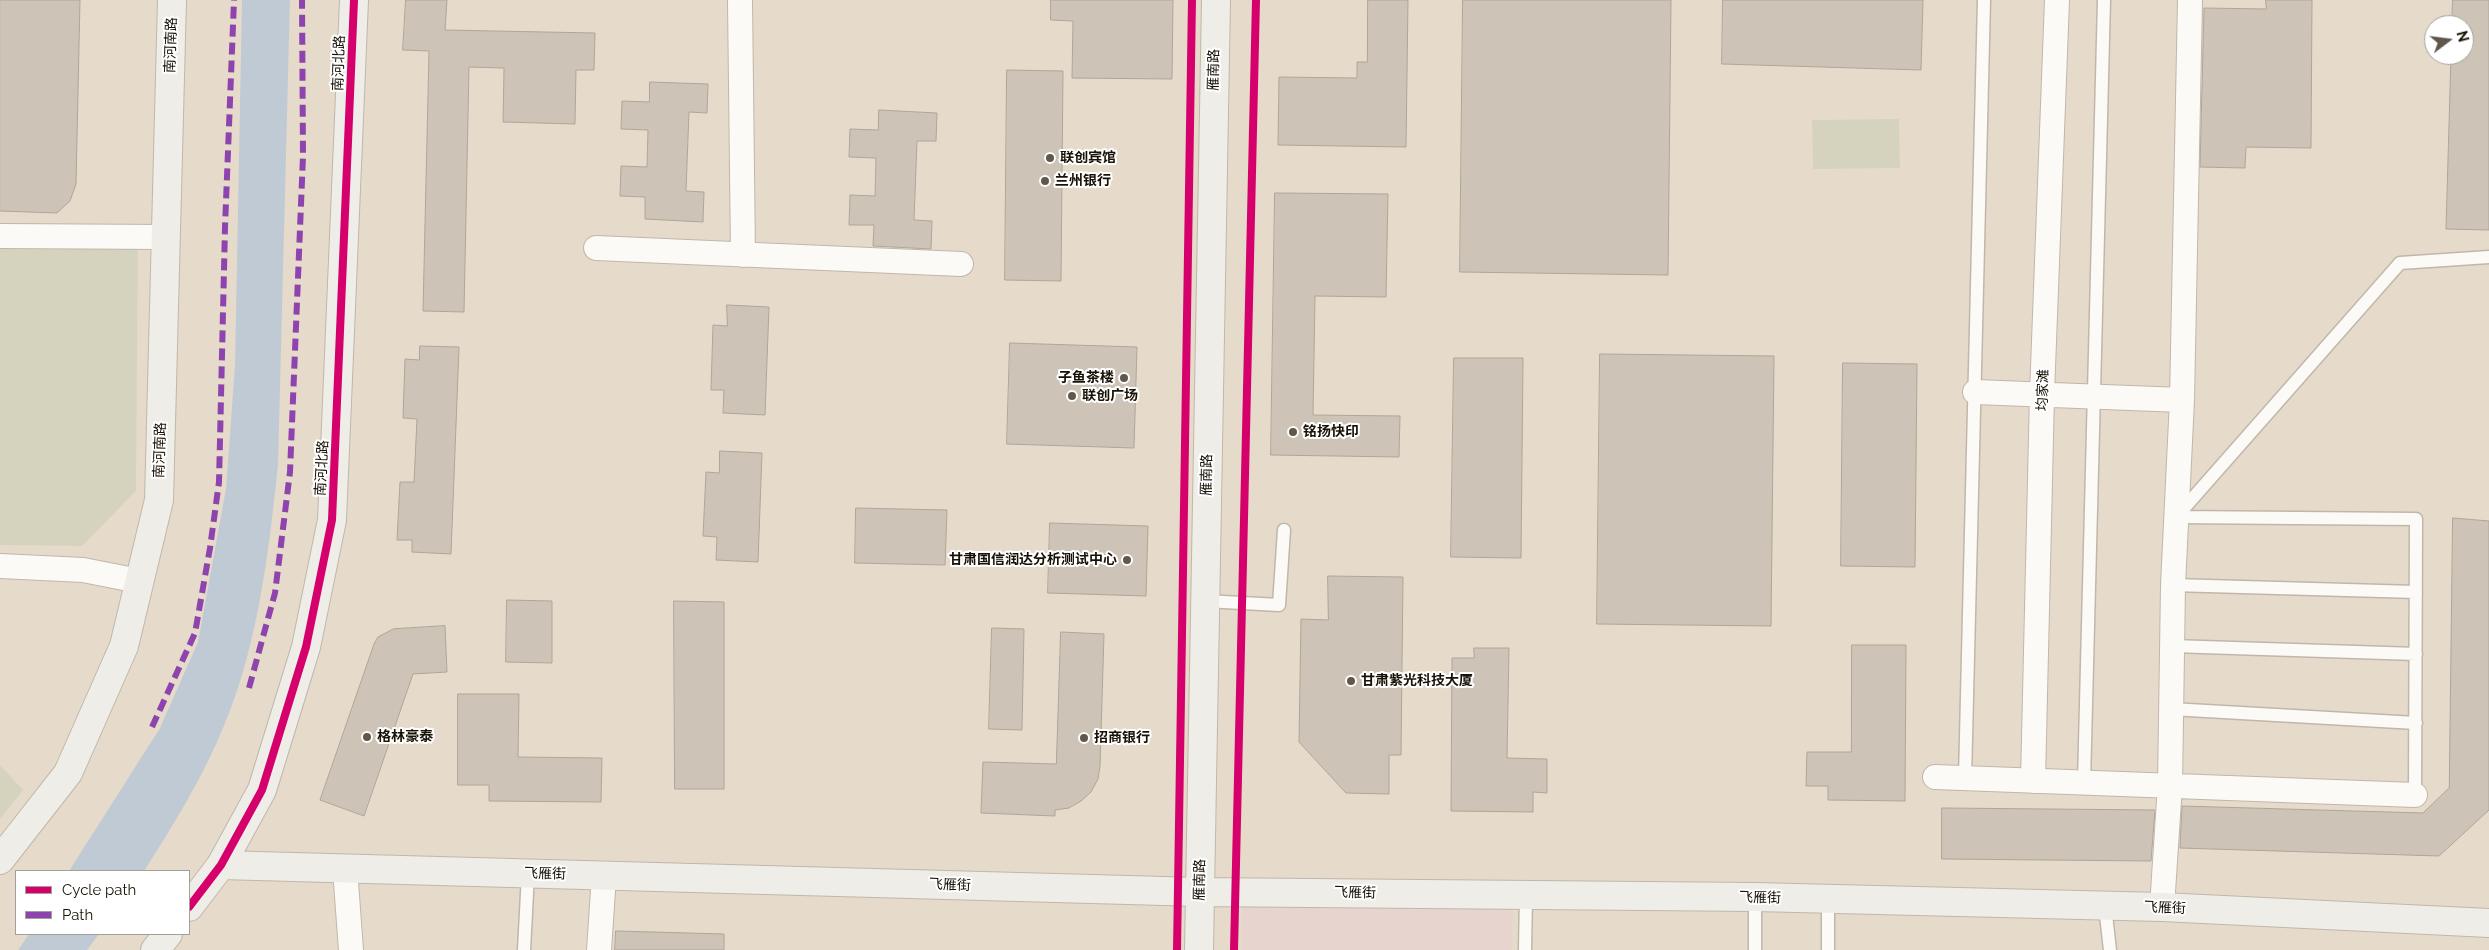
<!DOCTYPE html>
<html>
<head>
<meta charset="utf-8">
<style>
	body { margin:0 }
	#map { position:relative; width:2489px; height:950px; overflow:hidden; background:#e6dbca; font-family:Raleway,sans-serif }
	canvas { display:block }
	.legend { position:absolute; left:15px; top:870px; width:175px; height:65px; box-sizing:border-box; background:#fff; border:1px solid #a3a09b; margin:0; padding:6px 9px; list-style:none; font-size:15px; color:#181106 }
	.legend li { display:flex; align-items:center; gap:10px; height:25px }
	.legend b { width:25px; border:1px solid #a3a09b }
	.north { position:absolute; left:2424px; top:15px; width:50px; height:50px; box-sizing:border-box; background:#fff; border:1px solid #a3a09b; border-radius:50%; rotate:75deg; font-size:14px; font-weight:700; line-height:20px; text-align:center; color:#181106 }
	.north::after { content:''; display:block; margin:auto; width:18px; height:22px; background:#60584b; clip-path:polygon(50% 0,100% 100%,50% 72%,0 100%) }
</style>
</head>
<body>
<div id="map">
<canvas width="2489" height="950"></canvas>
<ul class="legend">
<li><b style="height:6px;background:#d6006c"></b>Cycle path</li>
<li><b style="height:6px;background:#8e44ad"></b>Path</li>
</ul>
<div class="north">N</div>
</div>
<script>
const context = document.querySelector('canvas').getContext('2d');
context.lineJoin = 'round';
function fill(path, color) {
  context.fillStyle = color;
  context.fill(path, 'evenodd');
}
function trace(path, color, width, dash) {
  context.strokeStyle = color;
  context.lineWidth = width;
  context.lineCap = dash ? 'butt' : 'round';
  context.setLineDash(dash || []);
  context.stroke(path);
}
function write(font, color, halo, rows, align = 'center') {
  context.font = font + ' Raleway,"Noto Sans SC",sans-serif';
  context.lineWidth = 4;
  context.setLineDash([]);
  context.textBaseline = 'middle';
  context.strokeStyle = halo;
  context.fillStyle = color;
  for (const [text, x, y, turn = 0] of rows) {
    context.save();
    context.translate(x, y);
    context.rotate((+turn || 0) * Math.PI / 180);
    context.textAlign = isNaN(turn) ? turn : align;
    if (halo) context.strokeText(text, 0, 0);
    context.fillText(text, 0, 0);
    context.restore();
  }
}
const commercial = new Path2D(`
	M1242 902 1513 903 1512 950H1242Z`);
const green = new Path2D(`
	M1899 119 1900 168 1813 169 1812 120Z
	M0 228 138 229 136 491 82 546 0 545Z
	M0 765 23 790 0 819Z`);
const water = new Path2D(`
	M242 0H290L278 465C268 559 257 655 217 742 197 787 170 830 144 871H69L160 728 198 642 226 489 235 365Z
	M29 934H99L87 950H18Z`);
const building = new Path2D(`
	M0 0H80L76 184 70 201 57 213 0 211Z
	M406 0H447L445 30 595 33 594 70H576L575 124 503 122 504 68 469 67 464 312 423 311 429 51 403 50Z
	M1051 0H1173L1172 79 1072 78 1073 21 1051 20Z
	M1368 0H1408L1406 147 1278 145 1279 77 1357 78V62H1367Z
	M1463 0H1671L1668 275 1460 272Z
	M1723 0H1923L1921 70 1722 64Z
	M2266 0H2312L2311 148 2246 147 2245 168 2200 167 2204 8 2266 9Z
	M2453 0H2489V230L2446 229 2451 55H2464V25H2452Z
	M1007 70 1063 71 1061 281 1005 280Z
	M650 82 708 84 707 113 689 112 686 191 704 192 703 222 645 219V197L620 196 621 166 647 167 648 130 621 129 622 101 649 102Z
	M879 110 937 113 936 141H917L914 220 932 221 931 249 873 246 874 225H849L850 195 875 196 876 158 849 157 850 129 878 130Z
	M1275 193 1388 194 1386 297 1315 296 1313 415 1400 416 1399 457 1271 455Z
	M727 305 769 307 765 415 723 413 724 390H711L713 325 727 326Z
	M1010 343 1137 347 1134 448 1007 444Z
	M420 346 459 347 451 554 412 552V540H397L400 482H414L417 419 403 418 405 359 419 360Z
	M1600 354 1774 356 1771 626 1597 624Z
	M1454 358H1523L1521 558 1451 557Z
	M1843 363 1917 364 1915 567 1841 566Z
	M720 451 762 453 758 562 716 560 717 537 703 536 706 472 719 473Z
	M856 508 947 510 945 565 855 563Z
	M2453 518 2489 521V810L2439 856 2180 848 2182 806 2423 813 2449 788Z
	M1050 523 1148 526 1146 596 1048 593Z
	M1328 576 1403 577 1401 755H1389V794L1346 793 1299 742 1301 619 1328 620Z
	M507 600 552 601V663L506 662Z
	M674 601 724 602V789H675Z
	M445 626 447 672 413 674 364 816 320 800 374 644 378 637 393 629Z
	M992 628 1024 629 1022 730 989 729Z
	M1061 632 1104 634 1100 766 1098 779 1091 792 1081 801 1069 808 1055 810V816L981 813 983 762 1056 764Z
	M1852 645H1906L1905 801 1828 800V786H1806L1807 752H1851Z
	M1474 648H1509L1507 758 1547 759V793L1533 792V812L1451 811 1452 658H1474Z
	M458 694H519L518 757 602 758 601 802 489 801V785H458Z
	M1942 808 2155 810 2151 861 1942 859Z
	M616 931 724 934V950H615Z`);
const lane = new Path2D(`
	M2178 515 2400 263 2489 257
	M2176 517 2416 519 2415 795
	M2173 585 2416 592
	M1205 601 1279 605 1284 530
	M2172 646 2416 654
	M2171 709 2416 723
	M1965 778 1984 0
	M2084 782 2104 0
	M2105 906 2110 950
	M524 950 528 874
	M1525 950 1526 895
	M1755 950V897
	M1828 950V899`);
const street = new Path2D(`
	M740 0 743 255
	M0 236 166 237
	M596 248 961 264
	M1975 392 2182 400
	M0 566 83 570 139 581
	M1935 777 2415 795
	M2033 781 2042 394 2057 0
	M345 869 351 950
	M2162 907 2170 785 2173 585 2182 400 2190 0
	M599 950 604 876`);
const secondary = new Path2D(`
	M0 860 68 773 124 646 159 500 172 0
	M221 865 1200 892 1755 897 2162 907 2489 923
	M189 907 221 865 262 790 306 647 332 520 354 0
	M155 950 168 934
	M1199 950 1216 0`);
const quiet = new Path2D(`
	M249 688 275 593 290 472 303 156 302 0
	M152 727 195 633 210 548 219 482 225 227 234 0`);
const cycleway = new Path2D(`
	M189 907 221 865 262 790 306 647 332 520 354 0
	M1177 950 1192 0
	M1234 950 1256 0`);
const markers = [
	[1050,158,5,"#60584b"],
	[1045,181,5,"#60584b"],
	[1124,378,5,"#60584b"],
	[1072,396,5,"#60584b"],
	[1293,432,5,"#60584b"],
	[1127,560,5,"#60584b"],
	[1351,681,5,"#60584b"],
	[367,737,5,"#60584b"],
	[1084,738,5,"#60584b"]
];
const streetNames = [
	["南河南路",171,45,-88],
	["南河北路",339,63,-88],
	["雁南路",1214,70,-89],
	["均家滩",2043,390,-88],
	["南河南路",160,450,-88],
	["南河北路",322,468,-87],
	["雁南路",1207,475,-89],
	["飞雁街",545,874,1],
	["雁南路",1200,880,-89],
	["飞雁街",950,885,2],
	["飞雁街",1355,893,1],
	["飞雁街",1760,898,1],
	["飞雁街",2165,908,2]
];
const poiNames = [
	["联创宾馆",1060,158],
	["兰州银行",1055,181],
	["子鱼茶楼",1114,378,"right"],
	["联创广场",1082,396],
	["铭扬快印",1303,432],
	["甘肃国信润达分析测试中心",1117,560,"right"],
	["甘肃紫光科技大厦",1361,681],
	["格林豪泰",377,737],
	["招商银行",1094,738]
];
fill(commercial, '#e8d4ce');
fill(green, '#d5d3bd');
fill(water, '#c0cad5');
fill(building, '#cdc4b7');
trace(building, '#aea698', 1);
trace(lane, '#c0b7aa', 15);
trace(street, '#c0b7aa', 26);
trace(secondary, '#c0b7aa', 30);
trace(lane, '#fbfaf7', 12);
trace(street, '#fbfaf7', 24);
trace(secondary, '#eeede8', 28);
trace(quiet, '#8e44ad', 6, [12, 6]);
trace(cycleway, '#d6006c', 8);
for (const [x, y, r, color] of markers) {
  const dot = new Path2D();
  dot.arc(x, y, r, 0, 2 * Math.PI);
  context.fillStyle = color;
  context.fill(dot);
  trace(dot, '#fff', 2);
}
write('14px', '#181106', '#fff', streetNames);
write('bold 14px', '#181106', '#fff', poiNames, 'left');
</script>
</body>
</html>
